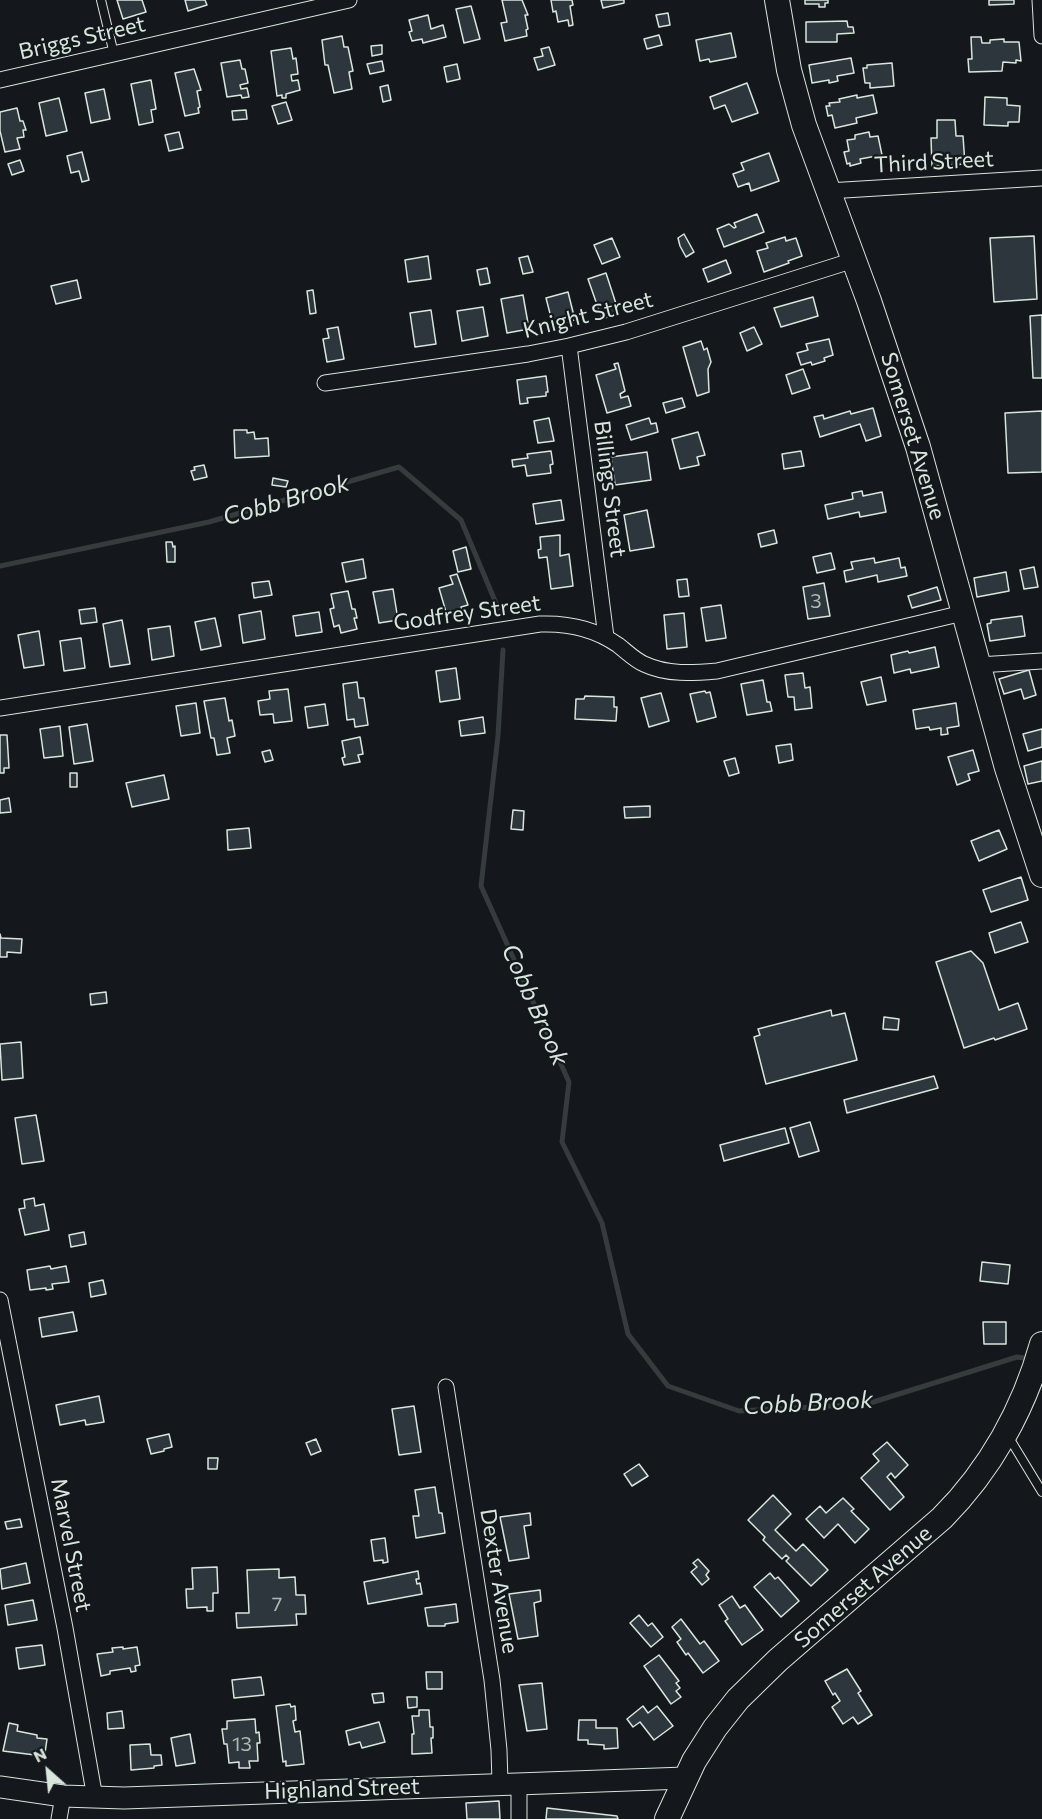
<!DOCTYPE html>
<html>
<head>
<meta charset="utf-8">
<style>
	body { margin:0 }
	#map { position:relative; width:1042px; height:1819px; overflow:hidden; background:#14181c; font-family:Commissioner,sans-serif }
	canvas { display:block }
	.north { position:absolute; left:18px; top:1741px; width:60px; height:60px; -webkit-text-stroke:4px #14181c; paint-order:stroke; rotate:333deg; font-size:16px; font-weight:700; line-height:24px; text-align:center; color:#d8e6dc }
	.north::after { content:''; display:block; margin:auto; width:21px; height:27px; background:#d8e6dc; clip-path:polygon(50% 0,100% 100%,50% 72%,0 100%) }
</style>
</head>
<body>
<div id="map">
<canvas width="1042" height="1819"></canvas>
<div class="north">N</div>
</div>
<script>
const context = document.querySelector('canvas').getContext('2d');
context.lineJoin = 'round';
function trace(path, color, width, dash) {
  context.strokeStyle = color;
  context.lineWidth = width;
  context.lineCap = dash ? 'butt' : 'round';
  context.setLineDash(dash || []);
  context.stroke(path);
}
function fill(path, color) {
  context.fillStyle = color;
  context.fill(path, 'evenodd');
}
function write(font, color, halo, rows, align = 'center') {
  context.font = font + ' Commissioner,sans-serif';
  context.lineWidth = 4.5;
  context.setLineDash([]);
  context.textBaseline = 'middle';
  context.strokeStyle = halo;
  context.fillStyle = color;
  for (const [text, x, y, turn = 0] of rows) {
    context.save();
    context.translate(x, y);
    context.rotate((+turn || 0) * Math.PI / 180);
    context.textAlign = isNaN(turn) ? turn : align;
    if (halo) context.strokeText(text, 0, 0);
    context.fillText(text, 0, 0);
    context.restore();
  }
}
const stream = new Path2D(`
	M0 566 209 522 399 467 461 520 498 608
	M503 650 498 736 481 886 569 1082 562 1142 602 1223 628 1334 668 1386 739 1411 867 1404 1017 1357 1031 1359`);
const building = new Path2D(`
	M117 0H142L146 12 123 19Z
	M185 0H205L207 5 188 11Z
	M502 0H522L528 15H525L528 29 526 30 527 36 505 41 501 23 507 22Z
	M551 0H572L573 5 570 6 573 25 569 26 568 20 558 22 556 11 553 12Z
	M601 0H624V3L603 8Z
	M805 0H828V3H825V7H819V4H805Z
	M989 0H1014V4L989 5Z
	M471 6 480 39 464 43 456 9Z
	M668 13 670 25 659 27 656 15Z
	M428 15 431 29 443 25 446 37 423 43 422 39 412 41 409 32 412 31 409 20Z
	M847 21 848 27H853L854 33 837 34V42H806V22Z
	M731 33 736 57 710 62 709 59 700 61 696 40Z
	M659 35 662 45 647 49 644 39Z
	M342 36 344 47H348L353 71 349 72 352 89 334 93 328 65H325L322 40Z
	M971 37H981L982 43H990V40L1004 39V42H1019L1021 61 1016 60V63L1003 62 1002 71 969 72 968 59H972Z
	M382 45V54L372 56 371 46Z
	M549 47 555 65 538 70 534 58 543 56 541 49Z
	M291 48 293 59 296 58 298 74 291 75 292 81 298 80 300 90 286 94V98H282V95L277 96 271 51Z
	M851 58 854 73 837 76 838 81 829 83V80L812 83 809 65Z
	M240 60 242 69H245L248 83 240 85 241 89 247 88 249 97 242 98 241 95 227 97 221 63Z
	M382 61 384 71 370 74 367 64Z
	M892 63 894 86 870 88V83H865L863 68H867V65Z
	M457 64 460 79 447 82 444 67Z
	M194 69 201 90 197 91 200 107 198 108 199 113 185 116 175 73Z
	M151 80 156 109 151 110 153 122 139 125 131 84Z
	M747 83 758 113 732 122 725 105 714 109 710 97Z
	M388 85 391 100 383 102 380 87Z
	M104 89 110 119 91 123 85 93Z
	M857 95V98L873 95 877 113 856 118 857 123 835 128 832 115 828 116 826 106H830L829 103 840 102 839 99Z
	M985 97 1007 98V105L1020 106 1019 122H1008V126L984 125Z
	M59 98 67 131 46 136 39 103Z
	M286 102 292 120 278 124 272 106Z
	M17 108 20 121H23L26 130H23L24 137 17 138 20 149 5 152 0 131V112Z
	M246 110 247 119 233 120 232 111Z
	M937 120H955L956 136H963L965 164 932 166 931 138H937Z
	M179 132 183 148 169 151 165 135Z
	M869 132 870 137 878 136 882 155 860 159 861 163 850 166V163L847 164 844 152 849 151 847 140 855 139V135Z
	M82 152 89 180 82 182 79 171 71 173 67 156Z
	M769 153 779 181 751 191 749 183 738 187 733 174 744 170 741 163Z
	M20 160 24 171 12 175 8 164Z
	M757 214 764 232 724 247 717 229 729 224 734 228 736 227 734 223Z
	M684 234 694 252 686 257 680 246 678 238Z
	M1034 236 1037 299 994 302 990 238Z
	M785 237 786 241 796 238 802 256 788 261 789 263 764 272 757 251 768 248 766 243Z
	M612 238 620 257 602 264 594 245Z
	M428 256 431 279 408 282 405 260Z
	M528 256 533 272 523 274 519 258Z
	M726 260 731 273 708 282 703 269Z
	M487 268 490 283 480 285 477 270Z
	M606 273 619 313 602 319 588 279Z
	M77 280 81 298 56 304 51 286Z
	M313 290 316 313 310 314 307 291Z
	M568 292 575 320 553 325 546 298Z
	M523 295 529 329 507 333 501 299Z
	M813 297 818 316 781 327 774 308Z
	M483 307 488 336 462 341 457 311Z
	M431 310 436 344 415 347 410 313Z
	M1042 315V378H1033L1030 316Z
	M338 327 344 359 327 362 323 339 329 338 327 329Z
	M754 327 762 344 747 351 740 333Z
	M829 339 833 355 824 358 825 361 812 365 811 362 801 365 797 353 808 350 806 344Z
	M701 341 704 350 707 348 711 362 708 369 709 392 697 396 683 347Z
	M618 363 625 391 620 394 621 398 628 396 631 406 607 413 596 375 616 369 614 364Z
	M803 369 810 388 792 394 786 375Z
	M546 376 548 392H546V396L527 398 528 403 520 404 517 380Z
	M682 398 685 407 666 413 663 403Z
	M873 408 881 436 866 441 860 424 820 437 814 417 823 415 824 419 850 411 851 414Z
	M1042 411V472L1008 473 1005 413Z
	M549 418 554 441 538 443 534 421Z
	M649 418 651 424 656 423 658 432 631 440 626 425Z
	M234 430H247V433L254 432 255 439 268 438 269 456 235 458Z
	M698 432 705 455 697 457 699 465 680 469 672 439Z
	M551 451 553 464 550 465 551 473 527 476 525 465 513 467 512 460 528 458 527 454Z
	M801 451 804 466 784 469 782 454Z
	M647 452 651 480 615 485 614 475 609 476 608 471H613L611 457Z
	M204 465 207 477 194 480 191 471 195 470 194 467Z
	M273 478 288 481 286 487 272 485Z
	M862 491 863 496 882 492 886 512 860 517 859 512 828 519 825 505 853 499 852 493Z
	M561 500 564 520 536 524 533 504Z
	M647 510 654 547 630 551 624 515Z
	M774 530 777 543 761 547 758 534Z
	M560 535V556L569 554 573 586 551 589 547 557 539 558 538 550 541 549 540 537Z
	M166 542H172L173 547 175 546V562H167Z
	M466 547 471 569 458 572 453 551Z
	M831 553 835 569 817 573 813 557Z
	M874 558 875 563 899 558 901 568 905 567 907 576 878 582 877 575 846 582 844 571 853 569 851 562Z
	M363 559 366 578 346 582 342 563Z
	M1034 567 1038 587 1024 589 1020 570Z
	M1006 572 1009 591 977 597 974 578Z
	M457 574 468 605 461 607 463 612 453 615 451 610 446 612 439 588 453 584 450 576Z
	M687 579 689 596 679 597 677 580Z
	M269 581 272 595 254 598 252 583Z
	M824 583 830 616 808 619 803 587Z
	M937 587 941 600 912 608 908 596Z
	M393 589 398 620 379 623 373 592Z
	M348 591 352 609H355L357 618H354L357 629 341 633 339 625 334 627 330 609 334 608 331 594Z
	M721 605 726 638 706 641 701 608Z
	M95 608 97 622 81 624 79 610Z
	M261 611 265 639 243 643 239 615Z
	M319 612 322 632 296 636 293 616Z
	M684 613 687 647 667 649 664 615Z
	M1022 616 1025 636 990 641 987 624 991 623V620Z
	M215 618 221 646 201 650 195 622Z
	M122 620 130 664 110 667 103 624Z
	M170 626 174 656 152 660 148 629Z
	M39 631 44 665 24 668 18 635Z
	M81 638 85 668 64 671 60 641Z
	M935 647 939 667 911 673 910 669 894 673 891 655 908 651 909 653Z
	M456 668 460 699 440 702 436 671Z
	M1029 670 1036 695 1024 699 1021 689 1004 694 999 679Z
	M803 673 805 688 810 687 812 708 795 710 794 697H788L785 675Z
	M881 677 886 701 867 705 861 682Z
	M763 680 767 702H770L772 711 747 715 741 684Z
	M357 682 359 698H364L368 725 355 727 354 719 347 720 343 684Z
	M288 689 292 721 274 723 273 714 260 715 258 701 270 699 269 691Z
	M705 691 706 693 710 692 716 717 697 722 690 694Z
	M661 693 669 721 649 727 641 698Z
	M585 696 614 697V707H617L616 721 575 719 576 699H584Z
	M225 698 229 721 232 720 235 736 227 738 230 753 217 755 214 738H211L204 701Z
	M196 703 200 733 181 736 176 706Z
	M956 703 959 726 947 728 948 734 941 735V728L930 730 929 727 916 729 913 710Z
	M325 704 328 725 308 728 305 707Z
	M483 717 485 733 461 736 459 721Z
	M87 724 93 761 74 764 69 727Z
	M60 726 63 756 44 758 40 729Z
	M1042 729V747L1028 751 1023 734Z
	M0 735H7L9 768H4V773H0Z
	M360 737 363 754 358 755 360 762 344 765 342 758 345 757 342 741Z
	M791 744 793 760 779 763 776 746Z
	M270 750 273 760 265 762 262 752Z
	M973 750 979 771 968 774 970 780 957 785 948 757Z
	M735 758 739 773 729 776 724 761Z
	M1042 761V781L1028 784 1024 766Z
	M70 773H77V787H70Z
	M164 775 169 799 132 807 126 783Z
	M9 798 11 812 0 813V800Z
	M650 806V817L625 818 624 807Z
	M513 810 524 811 523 830 511 829Z
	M249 828 251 848 228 850 227 830Z
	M999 830 1007 849 979 861 971 841Z
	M1021 877 1028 900 991 912 983 890Z
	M1021 922 1028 942 995 953 989 933Z
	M0 934 1 938 22 939 21 953 7 952V957H0Z
	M971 951 983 963 999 1010 1018 1003 1027 1029 995 1040 994 1038 964 1048 936 962Z
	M106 992 107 1003 91 1005 90 994Z
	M831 1010 832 1016 845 1013 857 1060 766 1084 754 1037 760 1035 758 1029Z
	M884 1017 899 1019 898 1030 883 1029Z
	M21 1042 23 1078 2 1080 0 1044Z
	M934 1076 938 1088 847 1113 844 1100Z
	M36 1115 44 1161 22 1164 15 1118Z
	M810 1122 819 1151 799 1157 790 1128Z
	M785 1128 789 1143 724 1161 720 1145Z
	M34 1198 35 1206 44 1204 49 1230 25 1235 19 1209 25 1208 24 1200Z
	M84 1232 86 1244 71 1247 69 1235Z
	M982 1262 1010 1265 1008 1284 980 1281Z
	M50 1266 51 1269 66 1266 69 1282 52 1284 53 1289 46 1290V1288L30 1290 27 1270Z
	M103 1280 106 1294 91 1297 89 1283Z
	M73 1312 77 1331 42 1337 39 1318Z
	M983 1322H1006V1344H984Z
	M99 1396 104 1422 86 1425 85 1420 60 1425 56 1405Z
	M414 1406 421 1452 399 1455 392 1409Z
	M169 1434 172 1447 164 1449V1451L151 1454 147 1439Z
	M316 1439 321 1451 311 1455 306 1443Z
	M887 1442 908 1465 895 1478 891 1473 887 1477 904 1497 890 1510 861 1478 879 1461 873 1454Z
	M208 1458H218L217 1469H208Z
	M639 1464 648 1476 632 1486 624 1474Z
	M435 1487 439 1513H442L445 1533 416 1538 413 1516H419L415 1490Z
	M773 1495 791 1514 775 1530 796 1551 803 1544 828 1570 811 1586 786 1561 789 1558 786 1555 782 1559 763 1540 765 1537 748 1520Z
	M843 1498 854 1509 851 1511 869 1529 855 1543 838 1524 824 1538 806 1519 820 1506 826 1513Z
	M530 1513 531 1525 524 1526 529 1558 509 1561 500 1517Z
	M20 1519 22 1527 7 1529 5 1522Z
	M385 1538 388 1562 383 1563V1560L374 1561 371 1540Z
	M698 1559 709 1571 706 1575 709 1579 702 1585 691 1572 697 1567 693 1563Z
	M26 1563 30 1583 2 1589 0 1569Z
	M217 1567 218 1593H213V1611H207V1607L187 1608 186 1589H193L192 1568Z
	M279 1569V1578L295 1577 296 1595H305L306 1614H296L297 1625 237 1628 236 1613H249L247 1570Z
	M418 1571 419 1579H416L417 1584 420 1583 422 1594 368 1604 364 1582Z
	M770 1573 775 1579 778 1577 799 1601 781 1617 754 1587Z
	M540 1590 541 1601 534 1603 538 1636 518 1639 509 1594Z
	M732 1596 740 1608 745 1605 763 1630 742 1645 725 1621 728 1619 719 1605Z
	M33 1600 37 1620 8 1625 5 1605Z
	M456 1604 458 1622 445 1624V1626H428L425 1608Z
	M639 1615 648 1626 652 1623 663 1637 651 1647 630 1623Z
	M681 1619 700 1644 704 1641 719 1661 703 1673 688 1653 686 1655 677 1642 681 1639 672 1627Z
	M42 1645 45 1665 19 1669 16 1648Z
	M123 1647V1649L137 1647 140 1665 135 1666 136 1671 131 1672 130 1668 110 1671V1674L101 1676 97 1654 113 1652 112 1648Z
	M659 1655 679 1681 676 1683 680 1688 676 1691 681 1697 671 1704 644 1666Z
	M847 1669 861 1691 858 1693 872 1715 858 1724 853 1717 843 1724 832 1707 840 1701 835 1693 833 1695 825 1681Z
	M426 1672H442V1689H427Z
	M261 1677 264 1695 234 1698 232 1680Z
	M542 1683 547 1729 527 1731 519 1685Z
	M383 1693 384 1702 374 1703 372 1694Z
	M407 1697H417V1707L408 1708Z
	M290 1704 291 1707 295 1706 296 1720 293 1721 295 1732 300 1731 304 1764 286 1766V1761L283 1762 276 1706Z
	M643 1706 648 1713 657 1706 673 1726 654 1740 640 1722 633 1727 627 1719Z
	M419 1710H429L430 1727H433V1738H431L432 1753 412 1754V1734H414L412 1716H419Z
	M122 1711 124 1728 108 1729 107 1713Z
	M255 1719 256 1733 259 1732 260 1743H257L258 1761H249L250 1768H239V1762L229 1763 227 1744H224L222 1729H227V1721Z
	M579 1720H596V1728H617L618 1748 604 1749V1745L588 1744V1740H578Z
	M379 1722 385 1742 362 1748 360 1742 349 1745 346 1731Z
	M9 1723 18 1725 17 1731 37 1735V1738L47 1739 45 1753 35 1752V1755L3 1751Z
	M190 1734 195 1763 176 1766 171 1738Z
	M150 1744 151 1755H161L162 1765 154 1766V1768L131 1770 130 1745Z
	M499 1801 500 1819H467L466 1803Z
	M547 1808 617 1816 618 1819H546Z`);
const lane = new Path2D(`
	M101 0 114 54
	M1008 1436 1042 1492`);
const street = new Path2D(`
	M1040 0 1042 36
	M0 80 349 0
	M828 191 1042 178
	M569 346 606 637
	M325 383 528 354 569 346 626 332 854 260
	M979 665 1042 661
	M0 708 540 624C568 623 594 628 618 645 627 652 635 660 644 664 667 675 693 673 717 671L963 613
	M0 1300 65 1628 95 1798
	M446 1387 492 1680 499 1750 500 1783
	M59 1819 63 1796
	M519 1819V1782`);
const secondary = new Path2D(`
	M0 1787 63 1796 124 1798 685 1778`);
const primary = new Path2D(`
	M777 0 789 70 804 125 869 301 918 447 1007 768 1042 875
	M667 1819 694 1761 715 1728 738 1699 778 1660 942 1518C990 1470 1024 1409 1042 1344`);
const numberNames = [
	["3",816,601],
	["7",277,1604],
	["13",242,1744]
];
const streetNames = [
	["Briggs Street",82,38,-13],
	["Third Street",934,162,-3],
	["Knight Street",588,315,-14],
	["Somerset Avenue",913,436,73],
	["Billings Street",610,489,83],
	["Godfrey Street",467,613,-8],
	["Marvel Street",71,1545,79],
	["Dexter Avenue",499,1581,81],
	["Somerset Avenue",863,1587,-41],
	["Highland Street",342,1789,-2]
];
const waterNames = [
	["Cobb Brook",286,500,-16],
	["Cobb Brook",535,1005,66],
	["Cobb Brook",808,1403,-3]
];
trace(stream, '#363b3e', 5);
fill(building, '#2c363c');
trace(building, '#d8e6dc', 1.5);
trace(lane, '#d8e6dc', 10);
trace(street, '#d8e6dc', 17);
trace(secondary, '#d8e6dc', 23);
trace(primary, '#d8e6dc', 26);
trace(lane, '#14181c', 8);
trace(street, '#14181c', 15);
trace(secondary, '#14181c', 21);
trace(primary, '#14181c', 24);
write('20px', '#adbab4', null, numberNames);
write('22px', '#d8e6dc', '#14181c', streetNames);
write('italic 24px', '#d8e6dc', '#14181c', waterNames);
</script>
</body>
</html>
